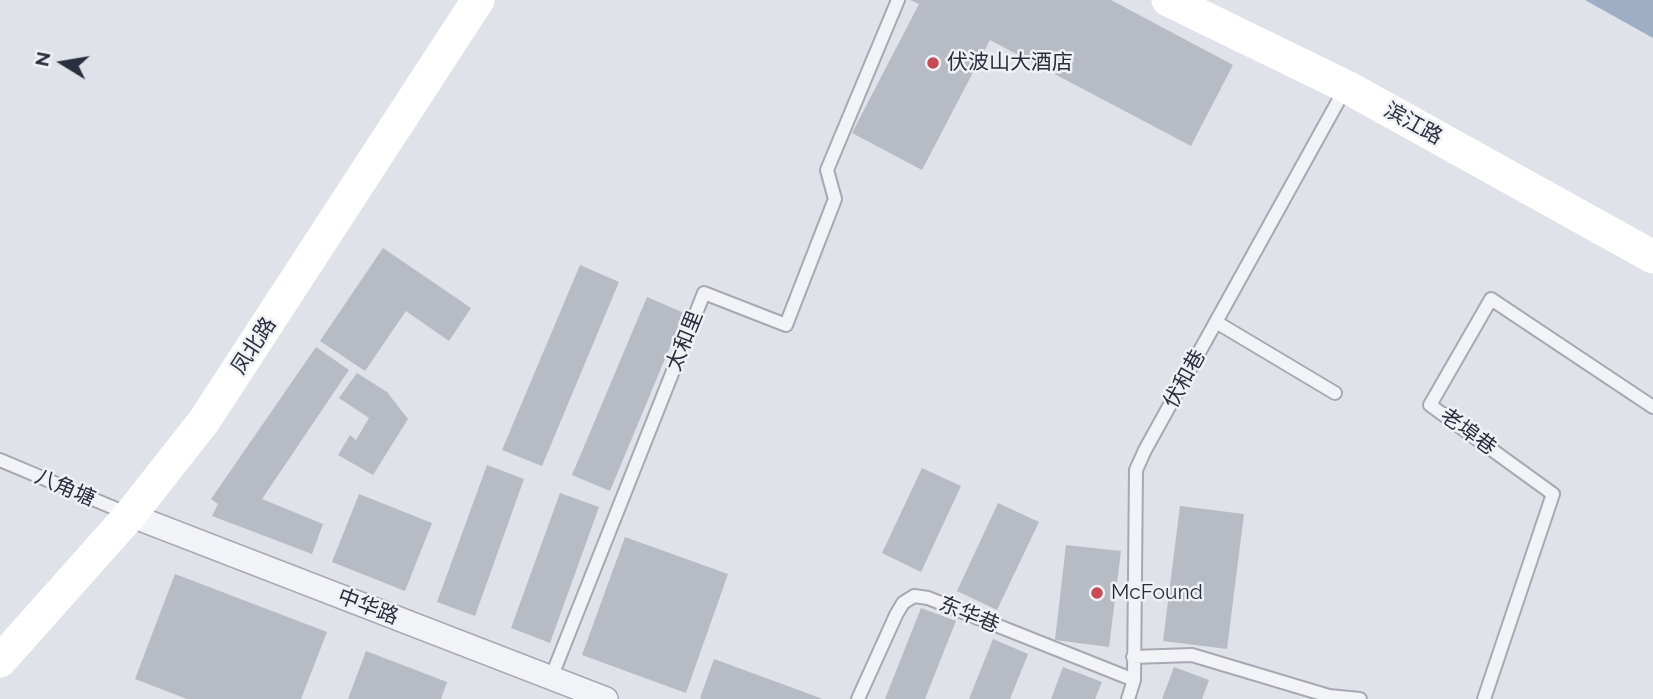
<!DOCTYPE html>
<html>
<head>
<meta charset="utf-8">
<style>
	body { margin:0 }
	#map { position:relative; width:1653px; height:699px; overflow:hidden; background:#dfe2e8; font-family:Raleway,sans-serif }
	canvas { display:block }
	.north { position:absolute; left:28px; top:28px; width:70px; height:70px; -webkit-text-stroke:5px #eff1f5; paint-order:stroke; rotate:281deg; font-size:19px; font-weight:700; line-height:28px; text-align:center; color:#292f3e }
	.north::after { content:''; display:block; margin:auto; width:24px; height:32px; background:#292f3e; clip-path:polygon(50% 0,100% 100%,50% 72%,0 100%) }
</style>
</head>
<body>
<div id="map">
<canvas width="1653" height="699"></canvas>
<div class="north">N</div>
</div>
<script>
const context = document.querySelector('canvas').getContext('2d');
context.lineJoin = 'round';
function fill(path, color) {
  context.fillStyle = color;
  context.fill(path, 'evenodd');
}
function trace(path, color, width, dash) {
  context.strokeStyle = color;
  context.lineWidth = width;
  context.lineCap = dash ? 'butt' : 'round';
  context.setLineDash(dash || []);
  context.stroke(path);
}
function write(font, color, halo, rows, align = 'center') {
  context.font = font + ' Raleway,"Noto Sans SC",sans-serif';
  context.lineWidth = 5;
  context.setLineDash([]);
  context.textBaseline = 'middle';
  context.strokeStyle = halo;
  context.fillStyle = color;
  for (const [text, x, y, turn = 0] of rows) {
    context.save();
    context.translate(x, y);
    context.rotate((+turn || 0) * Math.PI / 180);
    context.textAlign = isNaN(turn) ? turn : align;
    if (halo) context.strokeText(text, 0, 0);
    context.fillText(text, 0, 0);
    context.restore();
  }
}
const water = new Path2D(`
	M1585 0H1653V38Z`);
const building = new Path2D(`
	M910 0H1111L1233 65 1191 146 990 40 922 170 852 133 919 4Z
	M383 248 471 308 449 341 406 311 365 371 320 341Z
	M580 265 619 282 542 466 502 450Z
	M647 297 684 313 610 491 572 475Z
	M316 347 349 370 262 499 323 524 312 554 212 516 218 504 211 499Z
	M357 373 387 392 408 419 373 475 338 455 350 435 356 440 369 418 339 398Z
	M487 465 524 479 475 616 437 602Z
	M922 468 961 486 921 572 882 553Z
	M560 493 599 507 550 643 511 628Z
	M359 494 432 523 405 591 332 562Z
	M998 503 1039 522 997 610 957 591Z
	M1180 506 1244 514 1227 649 1163 641Z
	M625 537 728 574 686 693 582 655Z
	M1066 545 1121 551 1109 647 1055 640Z
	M175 574 327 632 301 699H187L135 679Z
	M921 608 956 621 925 699H885Z
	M993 639 1028 654 1010 699H969Z
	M366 651 447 682 441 699H348Z
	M714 659 823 699H702L700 698Z
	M1063 667 1102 682 1095 699H1051Z
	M1174 667 1209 680 1202 699H1162Z`);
const lane = new Path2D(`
	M1216 322 1335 393
	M0 460 126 513
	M1133 657 1192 655 1329 696 1360 699
	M551 678 704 293 786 325 835 199 827 170 898 0
	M858 699 896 615 903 603 914 596 928 598 1134 680
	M1128 699 1134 680 1136 470 1145 450 1346 87
	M1484 699 1553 494 1430 405 1491 299 1653 407`);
const street = new Path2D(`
	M130 515 606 699`);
const secondary = new Path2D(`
	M1168 0 1347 87 1653 257
	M0 661 130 515 204 421 478 0`);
const markers = [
	[933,63,7,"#c54c56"],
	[1097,593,7,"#c54c56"]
];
const poiNames = [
	["伏波山大酒店",947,63],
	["McFound",1111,593]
];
const streetNames = [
	["滨江路",1413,124,29],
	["太和里",685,341,-68],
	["凤北路",254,346,-57],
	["伏和巷",1185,379,-61],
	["老埠巷",1468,432,36],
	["八角塘",65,488,23],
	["中华路",368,607,21],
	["东华巷",969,615,22]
];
fill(water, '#9daec5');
fill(building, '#b7bbc4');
trace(lane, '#a5a9b2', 16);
trace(street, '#a5a9b2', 26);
trace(lane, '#f2f3f6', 12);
trace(street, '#f2f3f6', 23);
trace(secondary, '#fff', 33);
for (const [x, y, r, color] of markers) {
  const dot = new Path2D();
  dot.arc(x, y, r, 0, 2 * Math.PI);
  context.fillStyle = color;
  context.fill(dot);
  trace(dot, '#eff1f5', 2.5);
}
write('21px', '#292f3e', '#eff1f5', poiNames, 'left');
write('21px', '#292f3e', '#eff1f5', streetNames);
</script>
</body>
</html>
